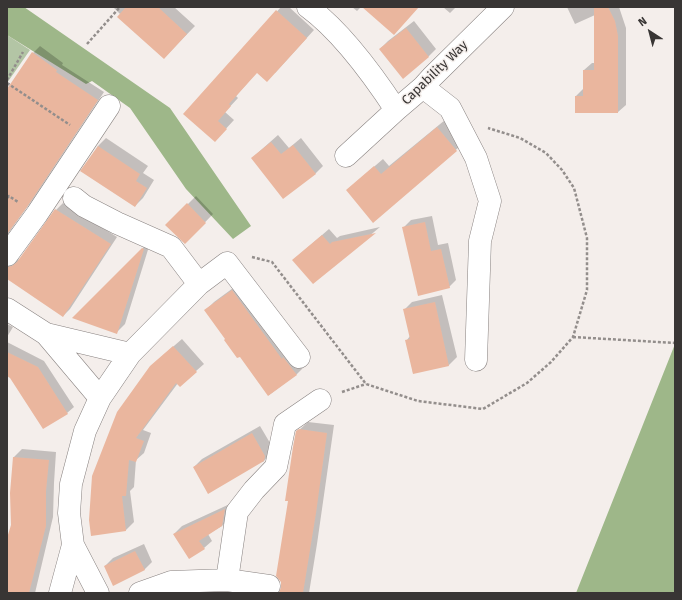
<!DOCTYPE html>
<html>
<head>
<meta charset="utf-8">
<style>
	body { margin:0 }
	#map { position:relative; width:682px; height:600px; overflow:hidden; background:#f4eeeb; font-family:"Fira Sans",sans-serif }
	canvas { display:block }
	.frame { position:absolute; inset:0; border:8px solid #383534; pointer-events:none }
	.north { position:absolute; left:630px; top:12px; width:40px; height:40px; -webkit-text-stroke:3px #f4eeeb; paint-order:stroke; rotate:324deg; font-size:11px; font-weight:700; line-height:16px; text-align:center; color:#383534 }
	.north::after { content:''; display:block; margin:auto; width:14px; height:18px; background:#383534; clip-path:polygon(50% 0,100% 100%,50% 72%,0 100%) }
</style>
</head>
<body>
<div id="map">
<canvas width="682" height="600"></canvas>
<div class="frame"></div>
<div class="north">N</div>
</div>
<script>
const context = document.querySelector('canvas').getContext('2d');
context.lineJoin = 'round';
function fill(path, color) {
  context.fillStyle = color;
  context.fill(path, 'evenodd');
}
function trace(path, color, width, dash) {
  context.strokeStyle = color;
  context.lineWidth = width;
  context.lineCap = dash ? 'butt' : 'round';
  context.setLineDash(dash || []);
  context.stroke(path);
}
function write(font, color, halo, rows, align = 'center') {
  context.font = font + ' "Fira Sans",sans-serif';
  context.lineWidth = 3;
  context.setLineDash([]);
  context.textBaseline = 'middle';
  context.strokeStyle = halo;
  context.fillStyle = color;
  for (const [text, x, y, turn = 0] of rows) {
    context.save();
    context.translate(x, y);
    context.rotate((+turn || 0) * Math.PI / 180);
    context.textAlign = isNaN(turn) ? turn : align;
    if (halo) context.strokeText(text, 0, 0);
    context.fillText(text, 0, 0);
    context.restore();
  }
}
const green = new Path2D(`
	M7 35 30 50 7 83Z`);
const forest = new Path2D(`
	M7 7H24L170 108 251 226 233 239 186 189 130 108 92 81 86 84 7 35Z
	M675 344V593H576Z`);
const shadow = new Path2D(`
	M113 7H174L195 26 164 58Z
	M281 7H289L314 30 275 73 257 72 236 96 238 98 225 112 234 120 222 133 185 114Z
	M352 7H361L357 11Z
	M443 7H456L450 13Z
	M567 7H619L626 28V105L618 112 576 96 584 88V70L592 63H595V15L575 24Z
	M414 21 436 49 428 57 380 49 388 41Z
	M40 46 63 63 62 65 104 92 33 199 7 235V88L14 81 33 53Z
	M445 120 465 142 373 221 347 190 383 159 389 166Z
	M278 135 289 148 301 138 323 166 315 174 252 158Z
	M106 138 148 166 143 173 154 180 143 198 135 206 82 171 98 146Z
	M196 196 213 214 185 243 167 225Z
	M63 203 117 237 70 309 63 316 7 277V258L13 261 20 259 56 210Z
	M432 216 438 245 448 243 456 280 449 287 404 227 411 220Z
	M380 227 313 283 293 260 329 229 337 238 340 236Z
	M151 240 125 324 117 332 74 317Z
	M240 283 305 366 297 374 269 395 206 310 214 302Z
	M442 295 457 357 449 365 413 373 407 340 410 336 404 310 412 302Z
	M7 324 13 327 7 337Z
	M182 339 204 364 196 371 178 383 143 430 151 433 144 453 136 460 134 487 130 491 134 522 126 530 92 535 160 358Z
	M7 342 44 361 74 407 67 413 7 371Z
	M308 422 334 425 317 544 309 593H278L282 590 289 500 297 432Z
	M260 426 273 448 271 453 263 462 194 467 202 459Z
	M22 449 56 452 54 483 53 517 35 593H7V543L12 525 14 457Z
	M232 503 230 517 222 526 208 534 212 541 204 548 174 534 182 526Z
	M144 544 152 562 144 570 105 566 113 558Z`);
const building = new Path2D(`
	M126 7H158L187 34 164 59 117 17Z
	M362 7H419L394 35Z
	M594 7H608L615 21 618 36V113H575V96H583V70H594Z
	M276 10 307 38 267 82 257 73 229 104 231 106 218 121 227 129 215 142 183 114Z
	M406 28 429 57 403 79 379 49Z
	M32 52 57 70 56 72 98 100 27 207 7 234V89Z
	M437 127 457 151 373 223 346 190 374 166 381 174Z
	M271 142 281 154 293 145 316 174 283 199 251 158Z
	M98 146 140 174 136 181 147 188 135 207 80 171Z
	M187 203 206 223 185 244 165 225Z
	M55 209 111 244 63 317 7 279V267L12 266 17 262Z
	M425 222 431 251 441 249 450 288 418 296 402 227Z
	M376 233 313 284 292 260 322 235 330 244 332 242Z
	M142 248 144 249 117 334 72 318Z
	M232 290 282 359 283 357 297 375 268 396 240 357 237 358 224 340 225 339 204 310Z
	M435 302 449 366 413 374 405 340 410 339 403 309Z
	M173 346 197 372 180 387 176 383 136 438 144 441 136 462 129 460 126 496H122L126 531 91 536 89 520 92 476 117 412 150 366Z
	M7 352 38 367 68 414 43 429 10 378 7 376Z
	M299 429 327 433 316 513 303 593H279L281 587V582L276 576 288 501H285L293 447 296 431Z
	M252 433 265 456 264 461 208 494 193 467Z
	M13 457 49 460 46 491V526L29 593H7V538L11 525 10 493Z
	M225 509 222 526 199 541 205 549 189 559 173 534Z
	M135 551 145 570 113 586 104 566Z`);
const path = new Path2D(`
	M87 44 120 7
	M7 80 23 52
	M7 83 70 125
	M7 198 9 196 18 202
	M252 257 272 262 366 384 418 401 483 409 527 383 551 362 573 337 587 290V238L574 188 562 170 546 153 520 138 488 128
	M573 337 675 343
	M342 392 366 384`);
const minor = new Path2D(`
	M308 7C342 32 373 75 396 110L423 87 432 77 503 7
	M423 87 450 108 476 158 490 201 480 241 476 360
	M346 156 396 110
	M74 198 84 206 117 223 171 247 199 284
	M7 255 37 214 109 106
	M7 309 46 334 100 398
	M46 334 130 354
	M73 545 98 593
	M227 580 269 586
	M60 593 73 545 69 513 71 484 85 431 100 398 130 354 199 284 227 263 299 357
	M140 593 171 582 227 580 237 512 254 490 276 467 285 424 320 400`);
const streetNames = [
	["Capability Way",435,73,-44]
];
fill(green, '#b3c5a5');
fill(forest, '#9eb789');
fill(shadow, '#0003');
fill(building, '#eab69e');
trace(minor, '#888280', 23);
trace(path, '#938e8c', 2.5, [3, 2]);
trace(minor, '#fff', 22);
write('13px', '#383534', '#f4eeeb', streetNames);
</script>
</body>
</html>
